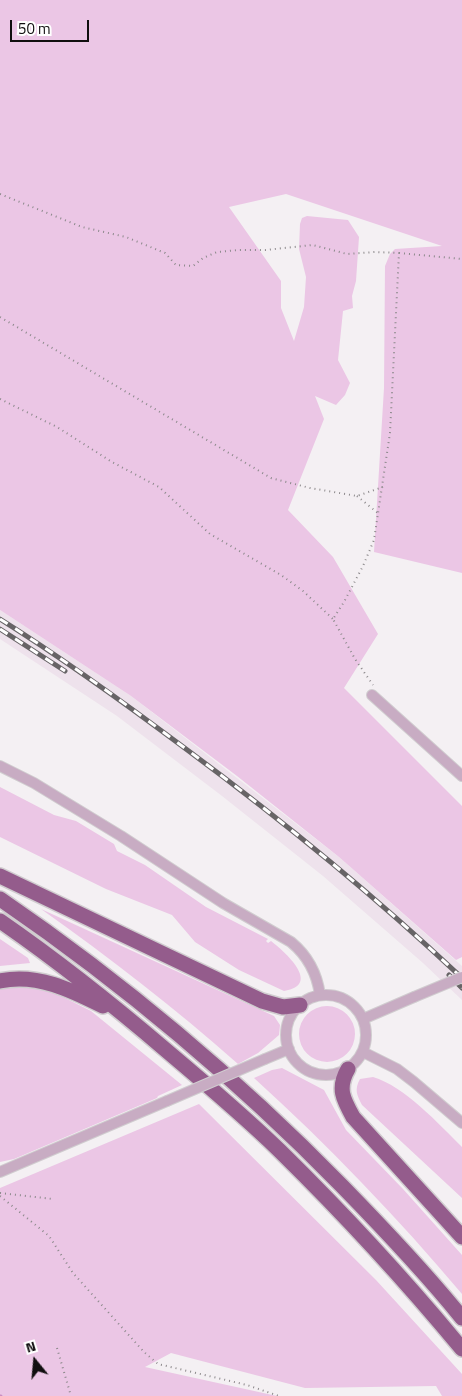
<!DOCTYPE html>
<html>
<head>
<meta charset="utf-8">
<style>
	body { margin:0 }
	#map { position:relative; width:462px; height:1396px; overflow:hidden; background:#f4f0f3; font-family:"Titillium Web",sans-serif }
	canvas { display:block }
	.north { position:absolute; left:10px; top:1336px; width:50px; height:50px; -webkit-text-stroke:4px #fff; paint-order:stroke; rotate:343deg; font-size:14px; font-weight:700; line-height:20px; text-align:center; color:#100e0f }
	.north::after { content:''; display:block; margin:auto; width:18px; height:22px; background:#100e0f; clip-path:polygon(50% 0,100% 100%,50% 72%,0 100%) }
	.scale { position:absolute; left:10px; top:20px; width:79px; height:22px; box-sizing:border-box; border:2px solid #100e0f; border-top:0; padding-left:6px; font-size:15px; line-height:18px; white-space:nowrap; color:#100e0f; -webkit-text-stroke:4px #fff; paint-order:stroke }
</style>
</head>
<body>
<div id="map">
<canvas width="462" height="1396"></canvas>
<div class="north">N</div>
<div class="scale">50 m</div>
</div>
<script>
const context = document.querySelector('canvas').getContext('2d');
context.lineJoin = 'round';
function fill(path, color) {
  context.fillStyle = color;
  context.fill(path, 'evenodd');
}
function trace(path, color, width, dash) {
  context.strokeStyle = color;
  context.lineWidth = width;
  context.lineCap = dash ? 'butt' : 'round';
  context.setLineDash(dash || []);
  context.stroke(path);
}
const built = new Path2D(`
	M0 610 131 696 339 857 462 966V1000L423 963 323 876 222 796 117 716 0 639Z`);
const green = new Path2D(`
	M0 0H462V573L374 552 384 388 385 266 390 254 395 249 442 246 286 194 229 207 281 281V308L294 341 304 307 306 277 299 249 300 224 302 218 307 216 348 220 359 237 356 281 352 296 353 308 343 311 338 360 350 383 345 395 336 405 315 396 324 419 288 510 333 557 378 634 344 688 462 806V957L456 960 339 857 237 776 131 696 0 610Z
	M0 787 54 815 76 821 114 844 117 851 145 865 206 907 268 939 266 941 268 943 271 941C284 951 323 985 284 991L239 970 195 942 172 915 106 889 0 837Z
	M41 909 274 1016 280 1025 279 1035 258 1053 238 1064C176 1009 109 957 41 909Z
	M0 939 28 958 30 963 0 966Z
	M24 985 25 987 51 991 91 1011 182 1085 158 1096 157 1098 14 1159 0 1162V987Z
	M299 1034a28 28 0 1 1 56 0a28 28 0 1 1-56 0Z
	M282 1068 324 1090 346 1130 403 1189 462 1255V1294C398 1218 328 1145 254 1078L272 1070Z
	M373 1077C404 1086 439 1124 462 1147V1198L362 1105C357 1095 354 1090 360 1079Z
	M199 1104 376 1280 462 1374V1396H442L436 1386 305 1388 171 1353 145 1367 277 1396H0V1188Z`);
const stream = new Path2D(`
	M0 1396H1`);
const path = new Path2D(`
	M0 194 82 227 126 237 165 253 176 265 193 266 203 258 217 252 239 250H265L313 245 347 254 375 252 399 253 390 433 374 540 363 566 344 602 333 619 355 659 373 685
	M399 253 462 259
	M0 317 271 478 310 488 357 496 383 487
	M0 399 57 427 112 462 159 487 210 534 281 575 303 591 333 619
	M357 496 379 514
	M0 1193 53 1199
	M0 1196 49 1236 73 1273 144 1352 158 1364 247 1385 279 1396
	M57 1348 71 1396`);
const minor = new Path2D(`
	M372 695 462 776
	M0 766 34 783 121 836 223 903 291 942C308 956 317 973 320 995
	M286 1035a40 40 0 1 1 80 0a40 40 0 1 1-80 0Z
	M363 1019 414 997
	M363 1052 397 1069 414 1082 462 1123
	M265 1059 289 1049
	M0 1172 167 1101`);
const highway = new Path2D(`
	M0 876 262 1001 283 1007 300 1005
	M0 899C123 983 238 1080 342 1186 384 1229 425 1272 462 1318
	M0 921C58 961 113 1005 167 1051 205 1083 244 1116 280 1151 344 1214 405 1280 462 1349
	M0 981C37 973 71 990 103 1006
	M348 1069C337 1088 343 1099 353 1117L462 1237`);
const rail = new Path2D(`
	M0 619C64 659 126 704 186 749 282 820 375 896 462 978
	M0 629 65 671
	M449 975 462 988`);
const minorBridge = new Path2D(`
	M414 997 462 977
	M167 1101 265 1059`);
fill(built, '#eee2ec');
fill(green, '#ebc6e5');
trace(stream, '#cb8fc2', 3);
trace(minor, '#d0cccf', 12);
trace(highway, '#d0cccf', 18);
trace(path, '#8c898b', 2, [1, 4]);
trace(minor, '#c8acc3', 10);
trace(highway, '#945c8c', 15);
trace(rail, '#676466', 5);
trace(rail, '#fff', 3, [9]);
trace(minorBridge, '#d0cccf', 12, []);
trace(minorBridge, '#c8acc3', 10);
</script>
</body>
</html>
